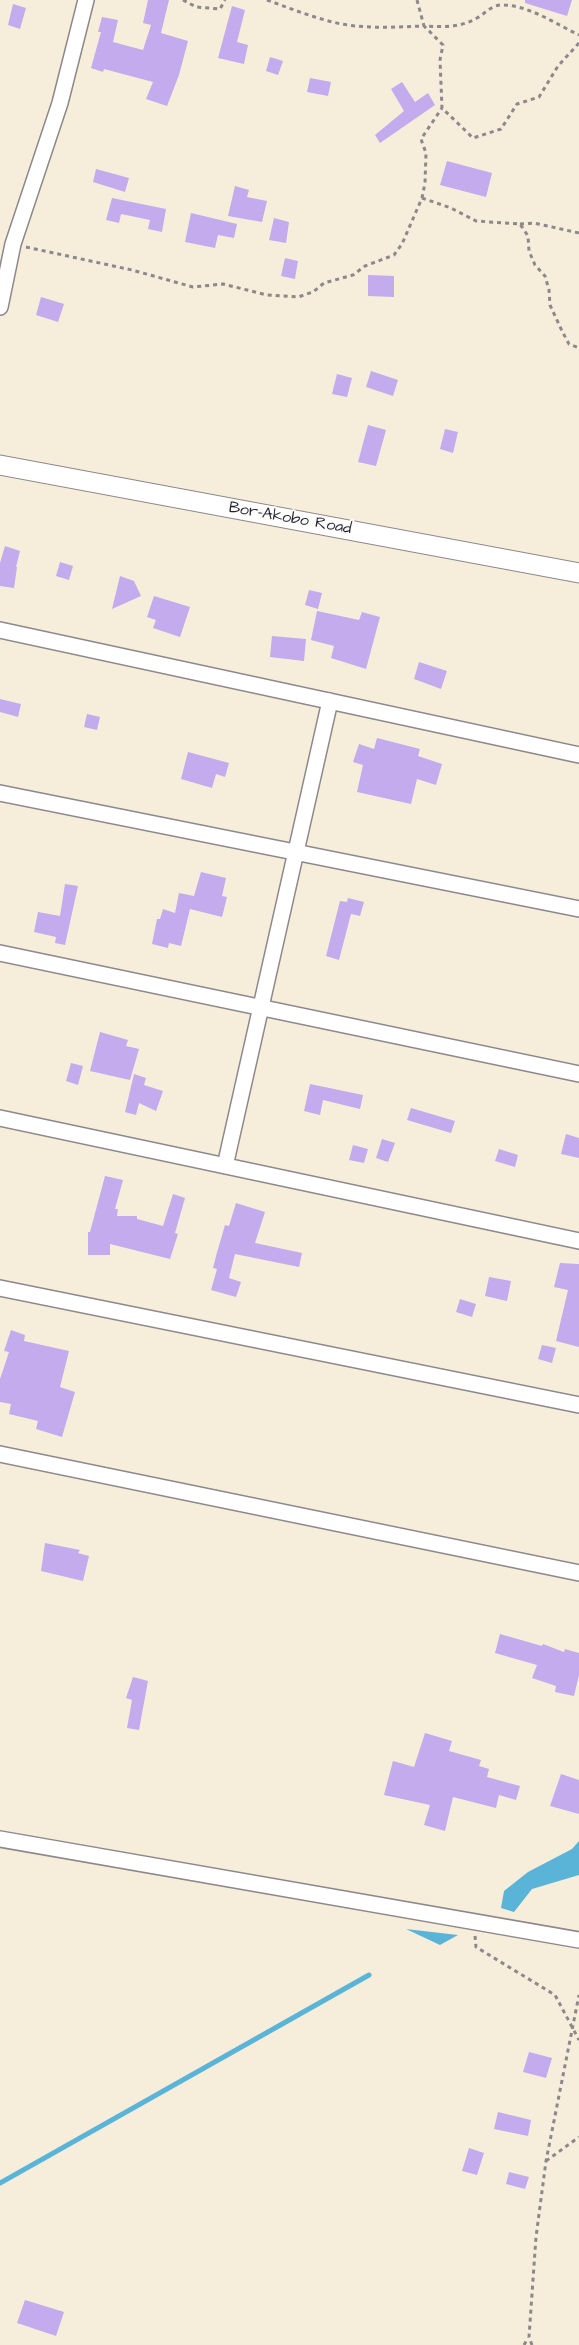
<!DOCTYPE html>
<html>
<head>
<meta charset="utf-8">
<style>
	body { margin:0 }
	canvas { display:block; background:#f7eddb }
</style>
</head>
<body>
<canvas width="579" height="2345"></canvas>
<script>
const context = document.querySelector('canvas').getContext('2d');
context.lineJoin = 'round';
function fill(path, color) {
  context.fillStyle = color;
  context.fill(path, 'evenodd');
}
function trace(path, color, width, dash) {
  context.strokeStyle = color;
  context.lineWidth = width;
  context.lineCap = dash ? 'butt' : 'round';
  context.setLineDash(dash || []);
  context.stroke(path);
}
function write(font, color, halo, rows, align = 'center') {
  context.font = font + ' "Architects Daughter",sans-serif';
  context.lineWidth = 4;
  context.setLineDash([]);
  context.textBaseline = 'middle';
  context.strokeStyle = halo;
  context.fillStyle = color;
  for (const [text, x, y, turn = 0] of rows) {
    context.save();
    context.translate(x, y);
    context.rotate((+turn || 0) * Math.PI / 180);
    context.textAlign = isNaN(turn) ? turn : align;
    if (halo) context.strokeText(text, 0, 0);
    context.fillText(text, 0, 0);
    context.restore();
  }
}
const water = new Path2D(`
	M579 1841V1875L532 1889 514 1912 501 1908 504 1891 528 1872 572 1849Z
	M406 1929 458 1935 440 1945Z`);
const stream = new Path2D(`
	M0 2183 369 1975`);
const building = new Path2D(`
	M148 0H169L161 33 188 41 179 75 167 106 146 99 153 82 104 69 103 72 91 68 101 32H98L102 17 118 20 113 42 143 50 151 25 143 23Z
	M525 0H572L567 16 525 3Z
	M13 4 26 8 20 29 8 25Z
	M232 6 245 10 237 42 248 45 244 64 218 58Z
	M270 57 283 61 278 75 266 71Z
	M310 78 331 82 328 96 307 92Z
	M402 82 415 102 428 93 435 105 380 143 375 135 404 111 391 89Z
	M447 161 492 173 486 197 440 185Z
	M96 169 129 178 125 192 93 182Z
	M235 186 249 190 247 197 267 201 262 222 228 216Z
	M112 198 166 209 162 232 148 229 150 220 121 214 119 223 106 220Z
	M191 213 237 224 234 238 218 235 215 248 185 242Z
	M274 218 289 222 286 243 269 240Z
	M285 258 298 261 295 279 281 276Z
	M368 275 394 276V297L368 296Z
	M41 297 64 304 58 322 36 315Z
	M371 371 398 380 393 396 366 387Z
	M337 374 352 378 347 397 332 394Z
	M368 425 386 430 376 466 358 462Z
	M445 429 458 432 453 453 440 449Z
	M5 546 20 551 16 567H17L14 588 0 586V563Z
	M60 562 73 566 69 580 56 576Z
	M120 576 134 581 141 596 112 609Z
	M309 590 322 593 318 609 305 605Z
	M154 596 190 607 180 637 153 628 156 620 147 617Z
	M317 611 359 620 362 612 380 617 366 669 331 658 334 646 311 640Z
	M272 636 306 639 304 661 270 657Z
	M419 662 447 671 441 689 414 679Z
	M0 699 21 704 18 717 0 712Z
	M87 714 100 717 97 730 84 727Z
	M377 738 420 749 418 756 442 764 436 785 417 779 411 804 357 792 363 765 353 762 359 744 374 749Z
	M188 752 229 763 225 777 216 774 212 788 181 779Z
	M201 872 226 878 222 896 227 897 222 917 190 909 181 946 169 943 168 948 152 944 157 919H160L163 909 175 913 179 893 194 896Z
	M65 884 78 886 65 945 55 943 56 937 34 932 38 912 60 916Z
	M348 898 364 902 360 916 351 914 339 960 326 956 340 901 347 902Z
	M100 1032 128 1040 126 1046 139 1049 130 1080 90 1071Z
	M71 1063 83 1066 78 1085 66 1081Z
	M134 1074 146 1078 144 1085 163 1091 156 1111 139 1103 136 1115 125 1112Z
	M310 1084 363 1095 360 1109 323 1100 320 1115 304 1111Z
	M411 1108 455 1121 451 1133 407 1120Z
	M566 1134 579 1138V1158L561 1154Z
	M382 1139 395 1143 388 1162 376 1158Z
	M353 1145 368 1149 364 1163 349 1160Z
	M499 1149 518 1155 515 1167 495 1161Z
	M105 1176 123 1180 115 1209H118L117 1216H137V1219L163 1226 173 1194 185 1198 175 1233 178 1234 170 1259 110 1244V1255H88V1232H90Z
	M236 1203 265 1212 255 1243 302 1253 299 1267 235 1254 229 1278 241 1282 236 1297 211 1290 217 1269 213 1268 216 1256 225 1225 229 1226Z
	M560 1263 579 1264V1347L556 1341 568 1290 554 1287Z
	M489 1277 511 1281 507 1301 485 1296Z
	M460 1299 476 1304 472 1317 456 1312Z
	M11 1330 25 1335 24 1341 69 1351 60 1387 75 1392 62 1437 36 1429 38 1421 9 1414 11 1404 0 1402V1379L9 1352 4 1351Z
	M542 1345 556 1348 552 1363 538 1359Z
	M45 1543 80 1550 78 1553 89 1556 83 1581 41 1571Z
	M500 1634 542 1646 543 1644 564 1652 565 1649 579 1653V1675L574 1696 555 1692 556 1686 532 1678 537 1665 495 1653Z
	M133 1677 148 1681 139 1730 127 1728 132 1700 126 1698Z
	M425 1733 452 1741 449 1751 481 1760 479 1766 489 1769 487 1777 520 1786 516 1800 499 1795 496 1808 453 1797 445 1831 424 1825 430 1805 384 1795 393 1761 414 1767Z
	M561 1774 579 1780V1814L550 1806Z
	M529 2052 552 2058 546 2078 523 2072Z
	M498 2112 531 2120 528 2136 494 2129Z
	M469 2148 484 2153 477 2175 462 2171Z
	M509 2172 529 2177 525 2189 506 2184Z
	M25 2300 64 2312 56 2336 17 2323Z`);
const path = new Path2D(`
	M183 0 196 7 220 9 225 0
	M267 0C292 9 316 19 342 24 369 29 397 27 424 26L443 45 440 60 442 108 473 138 501 129 517 104 539 97 558 66 579 43
	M417 0 424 26C443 27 460 28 477 18 486 13 492 4 504 5 530 6 556 24 579 35
	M422 198 451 208 476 221 520 224 528 236 529 251 535 265 545 276 549 290 550 305 562 331 569 344 579 348
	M520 224 534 223 579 233
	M26 247 132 270 193 287 223 284 267 295 298 297 313 292 324 283 353 275 365 266 394 255 402 244 422 198 425 183 426 153 421 139 442 108
	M475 1936 476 1947 555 1995 579 2040
	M546 2161 579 2137
	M524 2345 528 2338
	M532 2345 529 2337 536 2237 546 2161 579 1995`);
const minor = new Path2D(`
	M0 307 13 244 60 103 86 0
	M0 630 579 755
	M0 793 579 909
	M0 953 579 1074
	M0 1118 579 1241
	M225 1166 330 701
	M0 1288 579 1405
	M0 1454 579 1573
	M0 1839 579 1940`);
const tertiary = new Path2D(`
	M0 465 579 573`);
const streetNames = [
	["Bor-Akobo Road",290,519,10]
];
fill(water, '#5ab4d8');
trace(stream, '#5ab4d8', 5);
fill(building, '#c3abee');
trace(minor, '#8c888b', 18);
trace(tertiary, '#8c888b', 21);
trace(path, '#8c888b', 3, [4, 4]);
trace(minor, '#fff', 15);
trace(tertiary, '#fff', 19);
write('16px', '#22223b', '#fdfcf7', streetNames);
</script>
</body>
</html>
